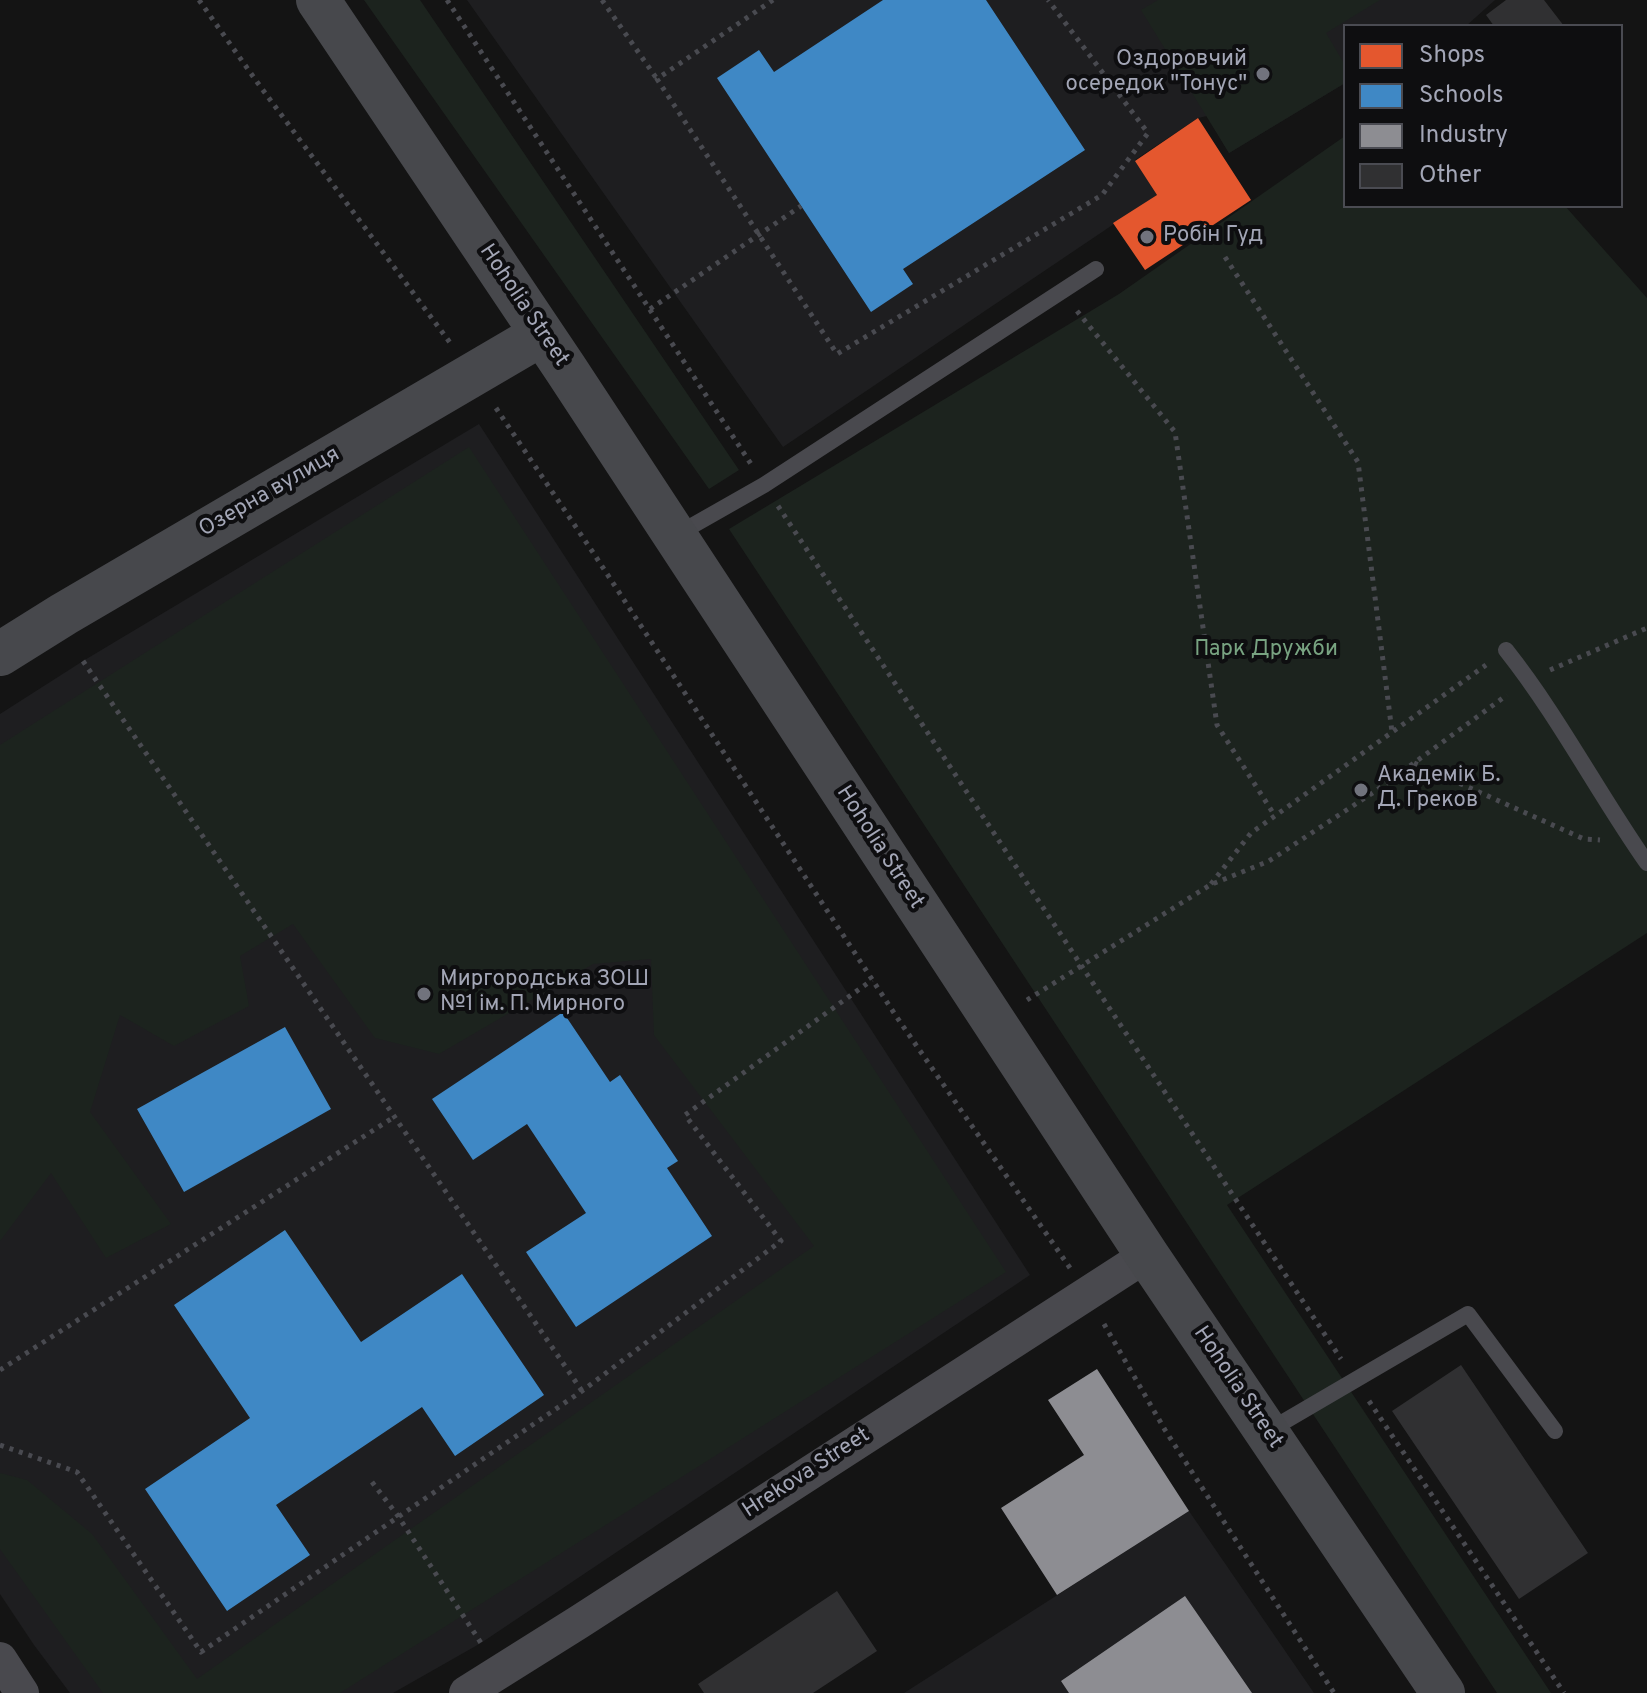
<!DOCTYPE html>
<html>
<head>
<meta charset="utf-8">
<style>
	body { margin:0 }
	#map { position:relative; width:1647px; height:1693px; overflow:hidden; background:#141414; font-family:Overpass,sans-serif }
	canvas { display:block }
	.legend { position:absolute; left:1343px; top:24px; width:280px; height:184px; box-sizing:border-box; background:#0e0e10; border:2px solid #4a4b52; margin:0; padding:10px 14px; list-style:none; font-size:24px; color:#a3a6b6 }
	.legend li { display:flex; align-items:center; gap:16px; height:40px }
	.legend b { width:40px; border:2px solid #4a4b52 }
</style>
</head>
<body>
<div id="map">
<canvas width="1647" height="1693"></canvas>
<ul class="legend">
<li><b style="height:22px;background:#e4572e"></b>Shops</li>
<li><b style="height:22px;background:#3f88c5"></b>Schools</li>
<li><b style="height:22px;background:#8d8d92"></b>Industry</li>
<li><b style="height:22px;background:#303032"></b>Other</li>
</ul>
</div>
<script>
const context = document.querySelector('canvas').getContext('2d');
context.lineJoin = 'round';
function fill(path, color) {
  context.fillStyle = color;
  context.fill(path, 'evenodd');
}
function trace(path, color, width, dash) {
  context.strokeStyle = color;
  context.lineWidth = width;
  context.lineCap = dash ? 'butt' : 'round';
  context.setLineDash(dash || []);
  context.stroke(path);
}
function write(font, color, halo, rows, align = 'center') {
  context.font = font + ' Overpass,sans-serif';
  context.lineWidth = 8;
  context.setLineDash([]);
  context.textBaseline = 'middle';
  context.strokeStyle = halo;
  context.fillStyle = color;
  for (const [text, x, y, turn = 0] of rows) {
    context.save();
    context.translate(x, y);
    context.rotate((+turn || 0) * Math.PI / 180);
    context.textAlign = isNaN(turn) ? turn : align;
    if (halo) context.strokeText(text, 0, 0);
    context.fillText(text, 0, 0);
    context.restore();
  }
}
const built = new Path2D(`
	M467 0H1495L1466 26H1345V83L1229 153 1207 116 1198 118 1135 160 1157 195 783 447Z
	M479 424 1030 1275 481 1643 393 1693H70L34 1645 0 1594V714L83 661Z
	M1189 1511 1314 1693H904Z`);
const green = new Path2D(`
	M364 0H420L739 470 709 489Z
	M1158 0H1380L1326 33 1345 65V83L1229 153 1141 10Z
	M1345 136V206H1565L1647 298V933L1227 1205 1551 1693H1497L729 529 1119 294Z
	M469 447 1006 1272 340 1693H103L0 1549V1473L27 1480 92 1534 197 1679 814 1246 654 1035 651 959 593 964 439 1054 375 1038 293 924 240 956 249 1006 174 1046 120 1015 90 1112 171 1224 106 1258 51 1173 0 1241V745Z`);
const shops = new Path2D(`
	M1198 118 1251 200 1145 270 1113 223 1157 195 1135 161Z`);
const schools = new Path2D(`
	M883 0H986L1085 150 903 269 913 284 871 312 717 78 759 50 774 72Z
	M563 1012 610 1082 620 1075 678 1161 667 1168 712 1236 576 1327 526 1252 586 1213 527 1124 473 1160 432 1099Z
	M285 1027 331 1109 184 1192 137 1109Z
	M285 1230 361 1342 462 1274 544 1395 455 1456 422 1407 276 1505 310 1555 227 1611 145 1489 250 1418 174 1305Z`);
const industry = new Path2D(`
	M1097 1369 1189 1511 1057 1595 1001 1508 1084 1455 1048 1400Z
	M1185 1596 1252 1693H1069L1061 1681Z`);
const building = new Path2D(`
	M1506 0H1544L1564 26H1494L1486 15Z
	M1461 1365 1588 1553 1519 1599 1392 1411Z
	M837 1591 877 1651 813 1693H704L698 1684Z`);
const path = new Path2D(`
	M199 0 257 82 451 344
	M447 0 751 464
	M602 0 657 79
	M773 0 657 79 837 354 1102 195 1148 133 1048 0
	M1225 257 1358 462 1392 732
	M650 309 801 206
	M1077 311 1175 432 1217 725 1275 816
	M496 408 594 554 896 1016 1070 1268
	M778 506 1341 1359
	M83 661 582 1391
	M1550 670 1647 628
	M1414 763 1584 839 1600 840
	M1211 884 1251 833 1486 665
	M1027 1000 1210 885 1269 861 1377 790 1507 695
	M1104 1324 1165 1430 1334 1693
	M0 1370 394 1117
	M1369 1401 1564 1693
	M0 1445 77 1472 201 1652 582 1391 781 1241 685 1115 872 980
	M372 1482 398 1516 481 1643`);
const lane = new Path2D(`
	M676 535 764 485 1096 269
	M1506 650C1559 717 1598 793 1647 863
	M1268 1431 1468 1314 1555 1431`);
const street = new Path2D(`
	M0 1659 22 1693
	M466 1693 579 1622 1147 1255`);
const secondary = new Path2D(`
	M318 0 565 368 1147 1255 1443 1693
	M0 654 64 614 542 334`);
const markers = [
	[1263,74,8,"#71737d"],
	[1147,237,8,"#71737d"],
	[1361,790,8,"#71737d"],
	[424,994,8,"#71737d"]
];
const poiNames = [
	["Оздоровчий",1247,61,"right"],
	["осередок \"Тонус\"",1247,86,"right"],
	["Робін Гуд",1163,237],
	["Академік Б.",1377,777],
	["Д. Греков",1377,802],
	["Миргородська ЗОШ",440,981],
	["№1 ім. П. Мирного",440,1006]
];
const streetNames = [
	["Hoholia Street",523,306,56],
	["Озерна вулиця",270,493,-30],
	["Hoholia Street",879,848,57],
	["Hoholia Street",1237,1388,56],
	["Hrekova Street",807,1474,-33]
];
const parkNames = [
	["Парк Дружби",1266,651]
];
fill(built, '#1e1e20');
fill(green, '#1c231e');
fill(shops, '#e4572e');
fill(schools, '#3f88c5');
fill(industry, '#8d8d92');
fill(building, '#303032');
trace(path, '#494a50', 5, [4, 6]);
trace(lane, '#49494e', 16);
trace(street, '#49494e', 34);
trace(secondary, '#47484c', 44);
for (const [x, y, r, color] of markers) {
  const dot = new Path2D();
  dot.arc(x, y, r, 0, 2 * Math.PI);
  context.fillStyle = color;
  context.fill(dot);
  trace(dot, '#0e0e10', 3);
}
write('22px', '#a3a6b6', '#0e0e10', poiNames, 'left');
write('22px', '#a3a6b6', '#0e0e10', streetNames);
write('22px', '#78a381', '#0e0e10', parkNames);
</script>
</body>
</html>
